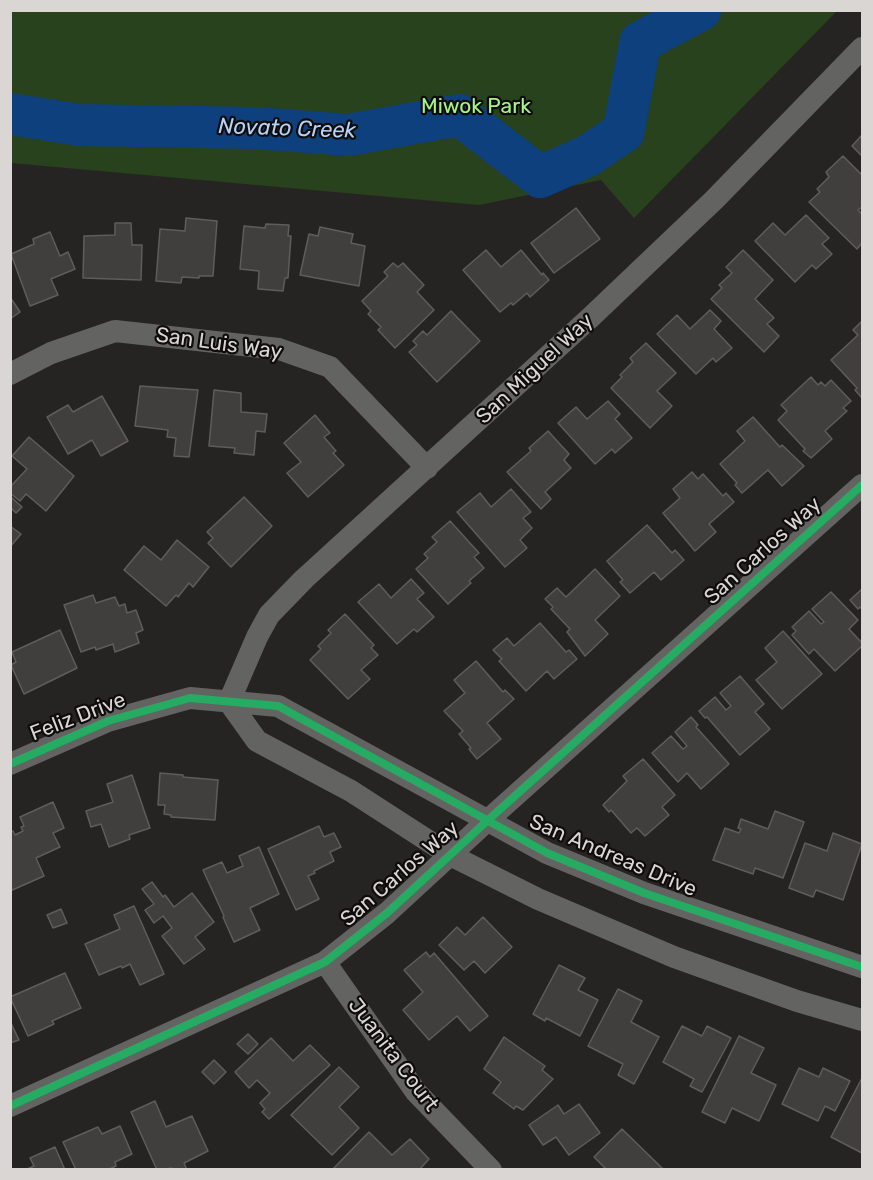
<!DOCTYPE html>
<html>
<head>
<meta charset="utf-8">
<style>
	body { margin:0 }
	#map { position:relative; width:873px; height:1180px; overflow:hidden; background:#262422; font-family:Rubik,sans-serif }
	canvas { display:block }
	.frame { position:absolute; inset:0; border:12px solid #dad6d4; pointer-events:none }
</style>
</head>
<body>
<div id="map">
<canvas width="873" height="1180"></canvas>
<div class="frame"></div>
</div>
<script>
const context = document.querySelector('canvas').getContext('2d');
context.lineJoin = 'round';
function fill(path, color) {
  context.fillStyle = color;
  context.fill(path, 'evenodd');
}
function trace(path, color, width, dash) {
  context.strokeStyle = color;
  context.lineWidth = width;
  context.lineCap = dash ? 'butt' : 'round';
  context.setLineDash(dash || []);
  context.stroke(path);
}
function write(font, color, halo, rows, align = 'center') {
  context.font = font + ' Rubik,sans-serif';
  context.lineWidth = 4.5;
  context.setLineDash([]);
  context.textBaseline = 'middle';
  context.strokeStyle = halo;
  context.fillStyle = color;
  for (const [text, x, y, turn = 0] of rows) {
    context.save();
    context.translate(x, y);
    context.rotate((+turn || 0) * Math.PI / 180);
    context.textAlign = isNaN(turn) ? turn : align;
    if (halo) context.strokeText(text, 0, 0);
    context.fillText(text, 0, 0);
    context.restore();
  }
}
const green = new Path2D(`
	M10 11 11 10 837 11 634 218 601 180 479 205 11 163Z`);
const river = new Path2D(`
	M10 114 79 125 253 128 348 135 459 115 540 177 587 156 623 132 640 42 700 10`);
const building = new Path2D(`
	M862 135V156L852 146Z
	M843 156 862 175V207L858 210 862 214V243L857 249 809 202 820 192 817 189 829 177 826 172Z
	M576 208 600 239 554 273 531 243Z
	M806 215 829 238 822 244 832 254 816 269 812 265 795 282 755 241 773 223 785 235Z
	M186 218 217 221 213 276H199V278L182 277 181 283 156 281 160 229 185 231Z
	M115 223H131L132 245H142L141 280 83 278 84 236 115 235Z
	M266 224 289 225 288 236H291L288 278H285L283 291 258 289 259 271 240 269 244 226 265 228Z
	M320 227 353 234 351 243 365 246 359 286 300 275 309 234 318 236Z
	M50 232 60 256 68 252 75 269 51 279 58 295 30 306 11 254 34 244 33 239Z
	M486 250 501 267 521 250 542 275 543 273 549 280 530 297 527 293 513 305 511 303 500 312 463 270Z
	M743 250 773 280 755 299 774 318 767 324 779 336 764 352 711 299 722 288 719 285 732 273 726 267Z
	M393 263 398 267 403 263 424 285 417 292 434 310 395 348 378 330 381 327 368 314 371 311 362 301 388 276 384 272Z
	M10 297 20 312 10 319Z
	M710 310 721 321 714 329 732 348 716 362 713 358 696 374 657 334 677 315 690 329Z
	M451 311 480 341 437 382 409 352 417 345 413 341 423 331 427 335Z
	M862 321V398L855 390 857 388 831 360 858 335 853 330Z
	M646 343 676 373 657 391 672 406 650 428 611 388 622 377 620 375 633 362 630 358Z
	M811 377 818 385 821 382 825 386 831 380 851 401 843 408 847 411 825 431 832 439 811 458 803 451 805 449 778 420 787 411 781 405Z
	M140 386 198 390 189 457 174 456 176 438 167 437 168 430 135 426Z
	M214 390 241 393V412L267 414 265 432 256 431 254 455 234 453 235 448 209 446Z
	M102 396 128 441 101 456 92 440 68 454 47 417 68 405 73 412Z
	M608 401 620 414 615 419 632 438 615 453 612 449 595 464 558 423 576 407 587 419Z
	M315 415 330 433 324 437 336 451 333 453 344 465 308 497 287 473 301 462 284 443Z
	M753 417 780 447 782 445 804 466 782 486 768 470 742 493 735 485 737 483 720 464 745 441 737 431Z
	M548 431 569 454 564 460 571 468 545 492 551 499 541 509 507 472 531 451 529 448Z
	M29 437 74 476 46 511 26 494 20 501 10 493V487L27 469 12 456Z
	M692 472 698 479 703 474 723 496 726 493 734 502 709 524 716 532 695 551 663 513 680 498 673 489Z
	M511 489 531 512 523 518 532 528 520 540 527 548 505 567 457 512 480 493 491 507Z
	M11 497 22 507 16 513 10 507Z
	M244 497 272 526 231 567 208 543 213 538 207 532Z
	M450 521 479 553 474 557 484 568 469 581 471 583 448 604 416 569 428 558 424 554 437 542 432 537Z
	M647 525 672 553 675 550 684 560 661 580 654 572 630 593 620 582 623 580 607 561Z
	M10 526 21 534 10 547Z
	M177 540 209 567 193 587 189 583 178 597 176 595 166 606 124 570 144 546 161 560Z
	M595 569 620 596 595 620 608 634 585 656 567 632 570 629 551 609 553 607 545 599 557 588 566 597Z
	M411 579 424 593 417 599 434 617 417 632 414 629 397 644 358 602 379 584 391 598Z
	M862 589V609L860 607 858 609 850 600Z
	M831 592 858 620 849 629 862 643V646L835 671 814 649 809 654 792 635 796 631 792 627 809 611 821 624 824 622 812 609Z
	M93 595 96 603 115 597 119 606 125 604 127 613 136 610 143 630 136 633 139 643 115 652 113 644 96 650 95 647 81 652 64 605Z
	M345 614 374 645 371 648 378 655 361 670 370 679 348 699 310 660 321 649 318 646 331 633 328 630Z
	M540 623 566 652 569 650 577 659 554 679 547 671 526 691 499 661 502 659 493 650 507 638 514 646Z
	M60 630 77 668 24 694 11 665 16 662 12 652Z
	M783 631 822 674 782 709 756 680 777 662 765 648Z
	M476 661 503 692 505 690 514 699 487 723 501 739 477 759 469 749 471 748 459 734 463 731 444 711 465 693 454 680Z
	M740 676 764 704 755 712 770 729 740 755 707 717 705 718 699 711 715 697 726 710 731 706 720 693Z
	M691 717 698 725 696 727 729 764 701 789 687 773 678 782 652 753 671 736 683 749 687 746 675 732Z
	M643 759 675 795 662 807 669 815 645 836 637 828 631 833 611 810 609 812 603 805 627 781 623 776Z
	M160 773 183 775V777L218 780 215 820 171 817V815L164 814 165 805H158Z
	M132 775 150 828 129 835 130 839 109 847 101 824 91 827 86 811 113 802 107 784Z
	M53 802 64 828 53 833 60 847 36 858 44 876 10 891V832L13 831 15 835 23 831 21 827 24 826 20 817Z
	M775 811 804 822 783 878 755 868 753 874 713 860 725 828 739 833 741 829 738 828 741 819 768 829Z
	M319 826 324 837 334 833 341 847 330 852 334 861 314 871 315 873 308 876 319 899 296 910 268 849Z
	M833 833 862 844 843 900 816 890 813 897 789 888 805 843 827 851Z
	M259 847 279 894 250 908 260 930 234 942 223 917 224 916 203 870 222 862 227 873 243 866 239 856Z
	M152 882 163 897 165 895 174 907 192 893 214 922 195 937 205 949 184 964 162 936 172 928 163 916 154 923 145 910 154 904 142 889Z
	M134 906 164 974 140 985 130 964 122 968 121 966 99 975 85 944 120 929 114 915Z
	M61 909 67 923 53 928 47 915Z
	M483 917 512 947 485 973 474 961 464 970 439 945 457 927 465 935Z
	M426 952 430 957 434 953 488 1016 470 1031 457 1016 429 1040 403 1010 423 992 404 970Z
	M559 965 585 978 578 990 598 1000 580 1036 546 1018 545 1021 533 1014Z
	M65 973 81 1008 52 1021 54 1024 28 1036 10 997Z
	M618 989 642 1001 631 1022 659 1037 634 1084 618 1075 623 1064 588 1046Z
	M10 1021 19 1040 10 1043Z
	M682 1026 702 1036 707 1026 731 1038 702 1092 690 1086 694 1079 663 1062Z
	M248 1034 258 1044 248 1054 237 1044Z
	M739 1036 764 1048 751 1073 776 1085 759 1121 732 1108 725 1123 702 1112Z
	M504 1037 545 1066 542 1070 553 1079 523 1110 516 1106 514 1109 493 1093 501 1082 484 1069Z
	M271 1038 293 1061 310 1045 330 1065 269 1119 262 1112 265 1109 260 1103 270 1093 257 1080 249 1088 235 1072Z
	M214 1060 226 1072 214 1084 202 1072Z
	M339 1067 359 1087 339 1107 359 1128 332 1155 291 1115Z
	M799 1068 819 1077 823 1068 850 1081 835 1111 825 1106 818 1121 782 1104Z
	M862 1078V1153L831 1137Z
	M155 1101 166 1127 192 1116 208 1151 184 1163 187 1170H173L172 1168 157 1170 131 1112Z
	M579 1104 600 1133 569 1155 556 1137 543 1145 529 1125 558 1105 564 1114Z
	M120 1126 132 1154 115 1162 116 1166 107 1170H76L63 1142 98 1127 102 1134Z
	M622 1129 662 1168 661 1170H607L594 1157Z
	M369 1132 392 1155 410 1139 429 1159 419 1170H332Z
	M55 1147 65 1170H25L34 1166 30 1158Z`);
const minor = new Path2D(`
	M10 374 51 353 115 331 279 349 330 367 427 468
	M229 702 257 637 269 615 304 579 592 316 714 200 862 48
	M229 702 257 741 351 791 450 855 538 899 674 957 797 1001 862 1020
	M10 764 108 721 190 698 278 706 547 853 644 893 862 967
	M325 962 416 1092 491 1170
	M10 1106 325 962 387 913 488 820 862 485`);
const cycleway = new Path2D(`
	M10 764 108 721 190 698 278 706 547 853 644 893 862 967
	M10 1106 325 962 387 913 488 820 862 485`);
const parkNames = [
	["Miwok Park",476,107]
];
const streetNames = [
	["San Luis Way",219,344,8],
	["San Miguel Way",535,369,-43],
	["San Carlos Way",763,551,-42],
	["Feliz Drive",78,717,-21],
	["San Andreas Drive",613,856,23],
	["San Carlos Way",400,874,-41],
	["Juanita Court",393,1055,53]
];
const waterNames = [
	["Novato Creek",287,129,2]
];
fill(green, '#28421d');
trace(river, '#0d407c', 42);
fill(building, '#413f3d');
trace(building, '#5f5d5b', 1.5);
trace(minor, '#636362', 22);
trace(cycleway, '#26ab63', 8);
write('21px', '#a6f38c', '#0f0d0b', parkNames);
write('21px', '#dad6d4', '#0f0d0b', streetNames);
write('italic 22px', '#b6d2f9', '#0f0d0b', waterNames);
</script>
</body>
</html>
